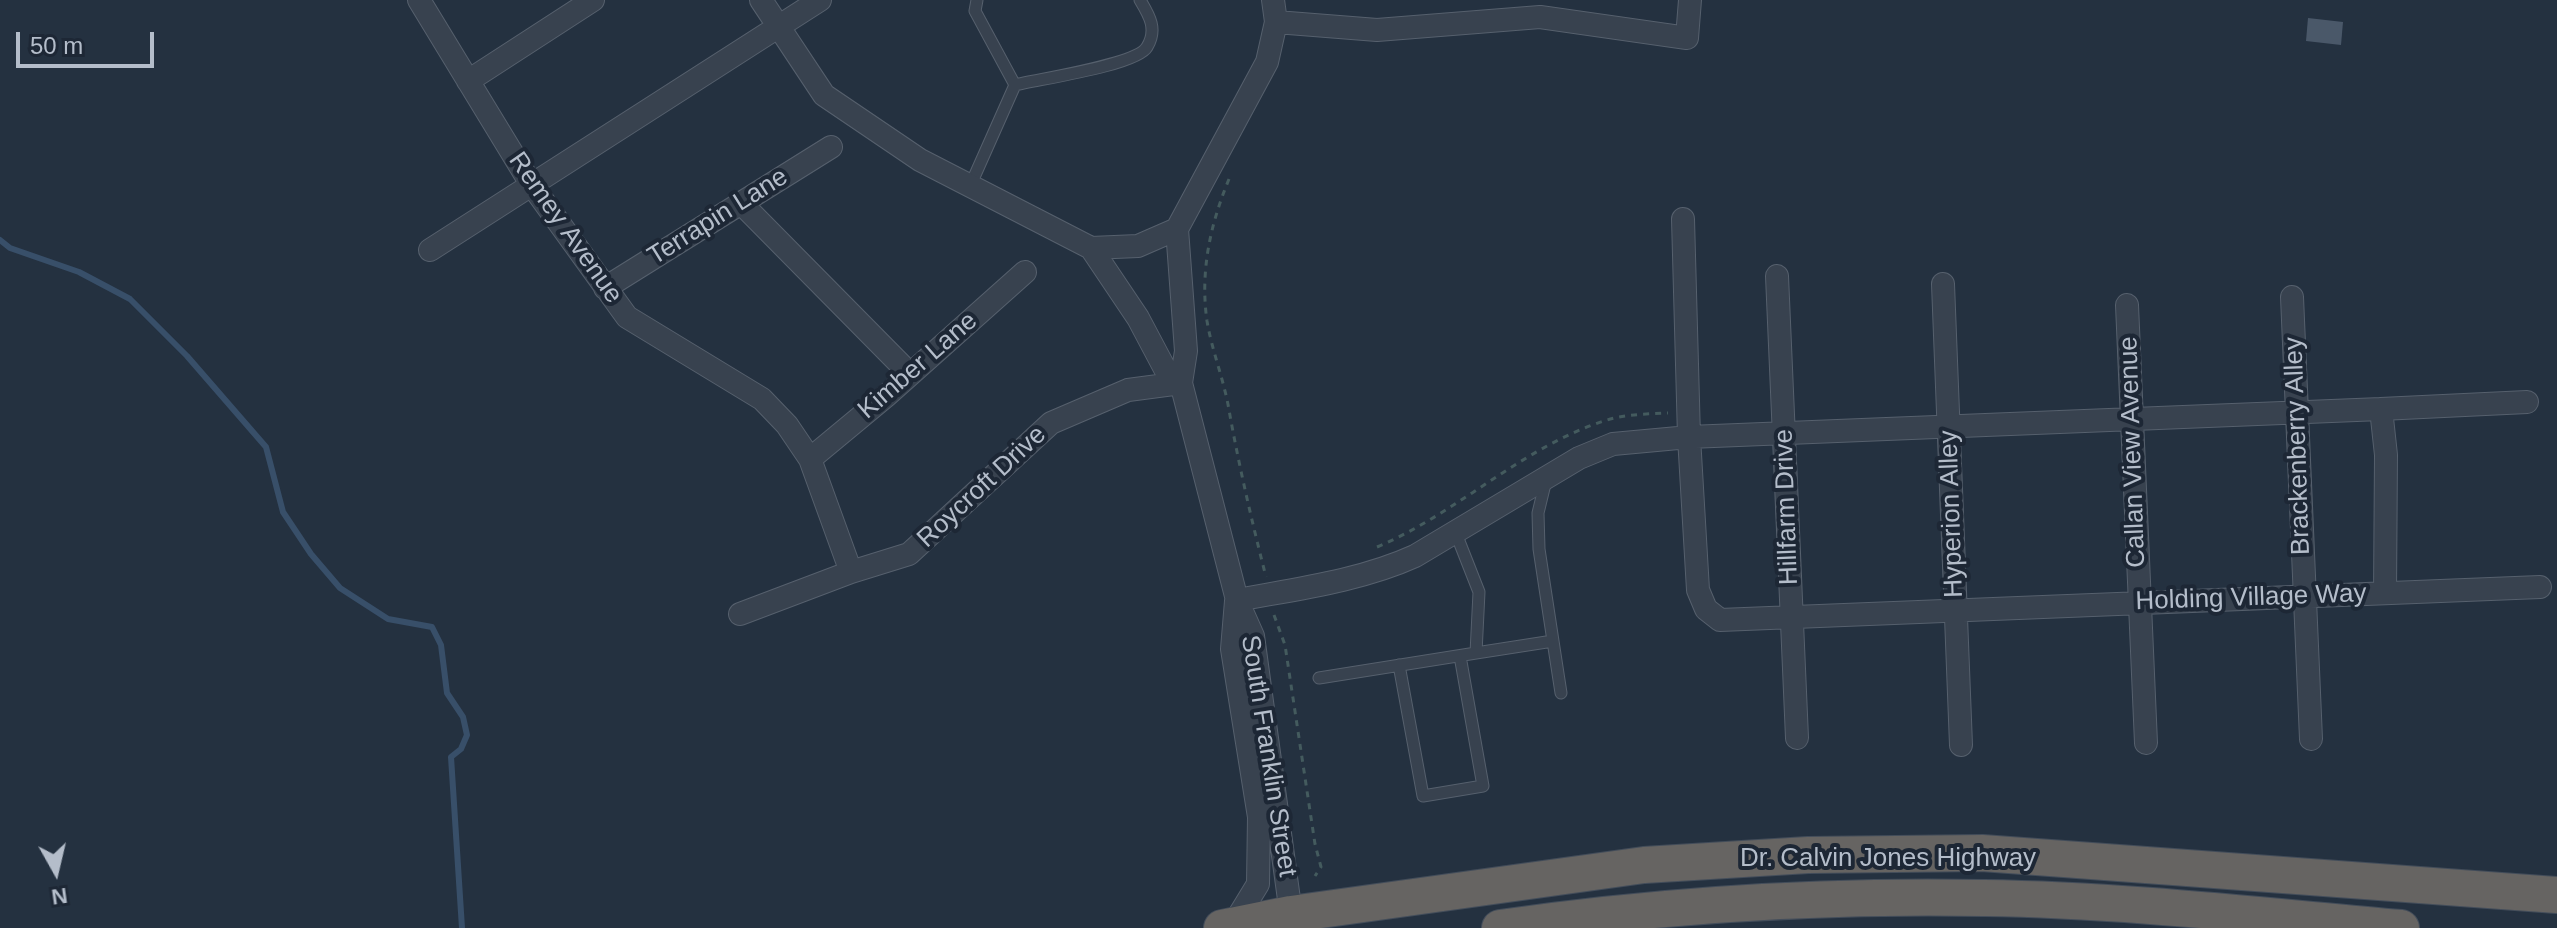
<!DOCTYPE html>
<html>
<head>
<meta charset="utf-8">
<style>
	body { margin:0 }
	#map { position:relative; width:2557px; height:928px; overflow:hidden; background:#243140; font-family:Helvetica,sans-serif }
	canvas { display:block }
	.north { position:absolute; left:16px; top:832px; width:80px; height:80px; -webkit-text-stroke:6px #1d2735; paint-order:stroke; rotate:172deg; font-size:22px; font-weight:700; line-height:32px; text-align:center; color:#b4bdca }
	.north::after { content:''; display:block; margin:auto; width:28px; height:36px; background:#b4bdca; clip-path:polygon(50% 0,100% 100%,50% 72%,0 100%) }
	.scale { position:absolute; left:16px; top:32px; width:138px; height:36px; box-sizing:border-box; border:4px solid #b4bdca; border-top:0; padding-left:10px; font-size:24px; line-height:28px; white-space:nowrap; color:#b4bdca; -webkit-text-stroke:6px #1d2735; paint-order:stroke }
</style>
</head>
<body>
<div id="map">
<canvas width="2557" height="928"></canvas>
<div class="north">N</div>
<div class="scale">50 m</div>
</div>
<script>
const context = document.querySelector('canvas').getContext('2d');
context.lineJoin = 'round';
function trace(path, color, width, dash) {
  context.strokeStyle = color;
  context.lineWidth = width;
  context.lineCap = dash ? 'butt' : 'round';
  context.setLineDash(dash || []);
  context.stroke(path);
}
function fill(path, color) {
  context.fillStyle = color;
  context.fill(path, 'evenodd');
}
function write(font, color, halo, rows, align = 'center') {
  context.font = font + ' Helvetica,sans-serif';
  context.lineWidth = 8;
  context.setLineDash([]);
  context.textBaseline = 'middle';
  context.strokeStyle = halo;
  context.fillStyle = color;
  for (const [text, x, y, turn = 0] of rows) {
    context.save();
    context.translate(x, y);
    context.rotate((+turn || 0) * Math.PI / 180);
    context.textAlign = isNaN(turn) ? turn : align;
    if (halo) context.strokeText(text, 0, 0);
    context.fillText(text, 0, 0);
    context.restore();
  }
}
const stream = new Path2D(`
	M0 240 10 248 79 272 130 299 187 356 266 447 283 512 311 554 340 588 388 619 432 627 441 645 447 693 463 717 467 735 461 749 451 757 462 928`);
const building = new Path2D(`
	M2308 18 2343 22 2341 45 2306 41Z`);
const path = new Path2D(`
	M1229 179C1210 225 1200 272 1207 321 1212 351 1224 380 1229 410 1239 466 1252 522 1266 577
	M1377 547C1458 513 1523 446 1607 420 1626 414 1648 414 1668 413
	M1274 615 1285 645 1315 844 1321 867 1315 876`);
const service = new Path2D(`
	M977 0 975 11 1015 85
	M1015 85C1039 79 1137 65 1147 47 1158 29 1149 15 1140 0
	M971 184 1015 85
	M1546 480 1538 513 1539 549 1553 641
	M1476 653 1553 641 1561 693
	M1399 665 1423 796 1483 786 1460 656
	M1319 678 1476 653 1479 592 1455 531`);
const minor = new Path2D(`
	M419 0 531 184 627 317 762 399 787 425 810 459 851 572
	M761 0 824 95 920 160 1091 248 1138 318 1165 369 1181 383
	M1273 0 1276 22 1267 62 1177 229 1186 351 1181 383 1237 600 1253 636 1291 914
	M1276 22 1377 30 1540 17 1687 38 1690 0
	M468 81 593 0
	M741 203 910 374
	M1683 219 1689 437 1698 590 1706 609 1720 620 2540 587
	M1091 248 1138 246 1177 229
	M430 250 820 0
	M1777 276 1797 738
	M1943 284 1961 745
	M605 288 831 147
	M2292 297 2311 739
	M2127 305 2146 743
	M2381 409 2527 402
	M810 459 886 396 1025 272
	M1237 600C1296 589 1360 581 1415 556L1579 458 1613 444 1689 437 2381 409 2386 455 2385 593
	M740 614 851 572 909 554 1051 423 1128 390 1181 383
	M1233 925 1258 884 1259 817 1232 649 1236 601`);
const trunk = new Path2D(`
	M1222 928 1291 914 1644 865 1808 855 1982 853 2557 895
	M1500 928C1661 905 1822 895 1984 898 2123 900 2263 916 2401 928`);
const streetNames = [
	["Terrapin Lane",718,217,-32],
	["Remey Avenue",565,228,55],
	["Kimber Lane",918,366,-41],
	["Brackenberry Alley",2298,446,-92],
	["Callan View Avenue",2133,452,-92],
	["Roycroft Drive",982,487,-43],
	["Hillfarm Drive",1787,507,-92],
	["Hyperion Alley",1952,514,-92],
	["Holding Village Way",2251,598,-2],
	["South Franklin Street",1268,756,81],
	["Dr. Calvin Jones Highway",1888,859]
];
trace(stream, '#384f69', 6);
fill(building, '#4a5869');
trace(service, '#56606d', 13);
trace(minor, '#56606d', 24);
trace(trunk, '#434d5a', 38);
trace(path, '#445b5e', 3, [6, 6]);
trace(service, '#38424f', 11);
trace(minor, '#38424f', 22);
trace(trunk, '#666462', 36);
write('26px', '#b4bdca', '#1d2735', streetNames);
</script>
</body>
</html>
